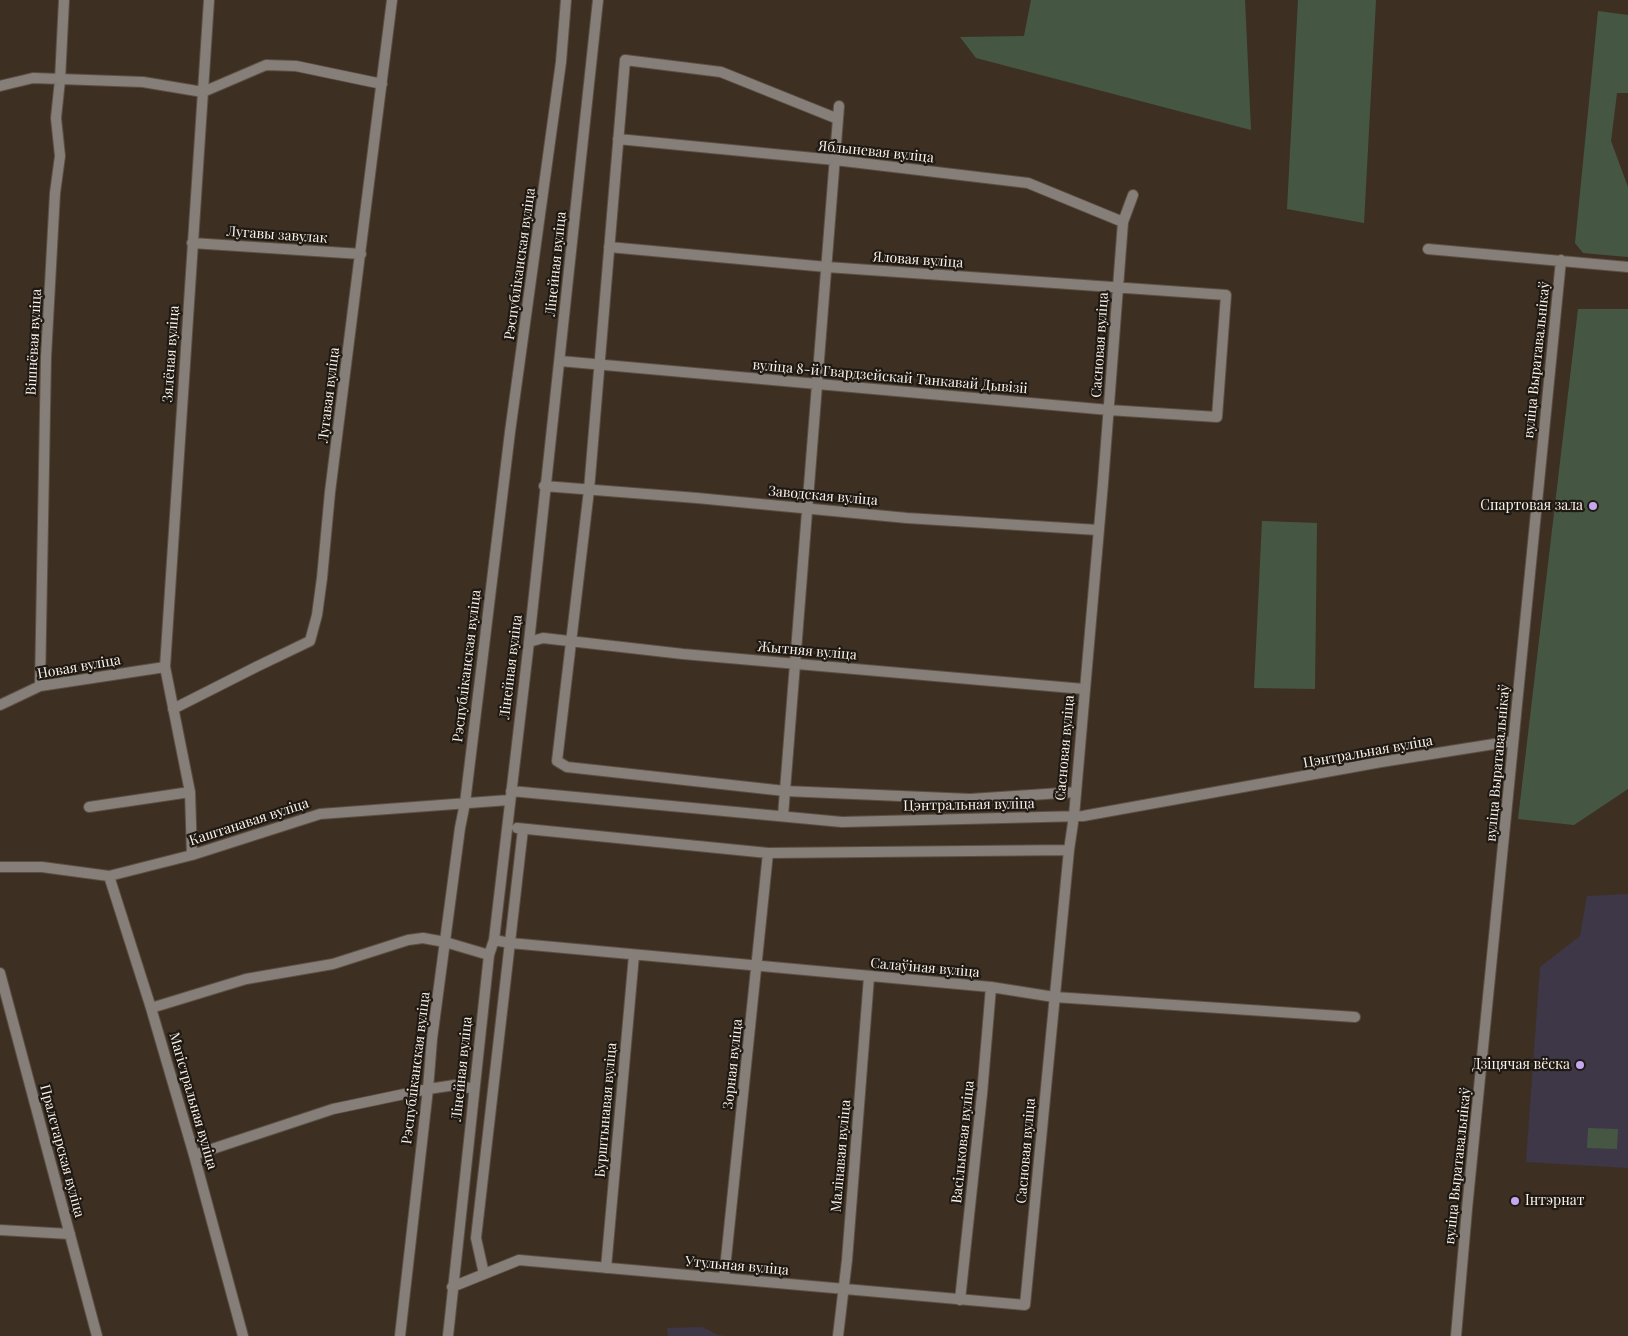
<!DOCTYPE html>
<html>
<head>
<meta charset="utf-8">
<style>
	body { margin:0 }
	canvas { display:block; background:#3d3022 }
</style>
</head>
<body>
<canvas width="1628" height="1336"></canvas>
<script>
const context = document.querySelector('canvas').getContext('2d');
context.lineJoin = 'round';
function fill(path, color) {
  context.fillStyle = color;
  context.fill(path, 'evenodd');
}
function trace(path, color, width, dash) {
  context.strokeStyle = color;
  context.lineWidth = width;
  context.lineCap = dash ? 'butt' : 'round';
  context.setLineDash(dash || []);
  context.stroke(path);
}
function write(font, color, halo, rows, align = 'center') {
  context.font = font + ' "Playfair Display",serif';
  context.lineWidth = 4.5;
  context.setLineDash([]);
  context.textBaseline = 'middle';
  context.strokeStyle = halo;
  context.fillStyle = color;
  for (const [text, x, y, turn = 0] of rows) {
    context.save();
    context.translate(x, y);
    context.rotate((+turn || 0) * Math.PI / 180);
    context.textAlign = isNaN(turn) ? turn : align;
    if (halo) context.strokeText(text, 0, 0);
    context.fillText(text, 0, 0);
    context.restore();
  }
}
const industrial = new Path2D(`
	M1628 894V1168L1526 1162 1540 967 1580 936 1587 896Z
	M702 1327 718 1335 725 1336H668L667 1328Z`);
const green = new Path2D(`
	M1031 0H1245L1251 130 976 58 960 37 1024 36Z
	M1298 0H1376L1364 223 1287 209Z
	M1598 11 1628 15V93H1617L1611 141 1628 187V257L1583 253 1575 243Z
	M1578 309H1628V789L1574 825 1518 819Z
	M1262 521 1317 523 1315 689 1254 688Z
	M1588 1128 1618 1129 1617 1149 1587 1148Z`);
const street = new Path2D(`
	M0 86 33 78 143 82 203 92 266 65 296 66 382 84
	M838 119 721 72 625 60 589 490 557 761 567 767 785 791 970 799 1076 792
	M618 139 835 160 1028 183 1123 222
	M192 243 361 254
	M1428 249 1628 267
	M560 361 1109 410 1217 417 1226 295 827 267 609 247
	M544 486 697 498 907 518 1098 530
	M529 642 543 638 683 654 1084 689
	M40 686 46 357 55 193 60 156 56 118 60 80 64 0
	M0 705 40 686 165 667
	M173 709 256 667 310 641 317 615 322 578 330 492 392 0
	M511 791 842 822 1083 816 1381 762 1513 741
	M89 807 190 792
	M783 816 839 106
	M517 828 768 853 1069 850
	M192 855 190 792 165 667 209 0
	M0 867H42L109 876 192 855 320 814 509 800
	M109 876 151 1008 194 1155 243 1336
	M494 940 510 943 991 987 1054 997 1355 1017
	M0 973 97 1336
	M151 1008 246 979 333 964 408 940 423 938 445 942 489 955
	M194 1155 333 1109 428 1089 455 1085 474 1089
	M0 1230 70 1234
	M606 1268 634 955
	M484 1274 476 1238 523 829
	M724 1278 768 853
	M452 1287 519 1260 1025 1305 1069 850 1074 816 1103 483 1123 222 1133 195
	M960 1300 982 1094 991 987
	M400 1336 428 1089 432 1039 460 828 465 803 510 432 561 62 566 0
	M448 1336 489 955 494 940 529 642 598 0
	M838 1336 847 1260 869 977
	M1456 1336 1467 1209 1561 260`);
const markers = [
	[1593,506,5,"#c4a7f1"],
	[1580,1065,5,"#c4a7f1"],
	[1515,1201,5,"#c4a7f1"]
];
const streetNames = [
	["Яблыневая вуліца",876,152,6],
	["Лугавы завулак",277,235,4],
	["Яловая вуліца",918,260,4],
	["Рэспубліканская вуліца",520,264,-82],
	["Лінейная вуліца",556,264,-84],
	["Вішнёвая вуліца",34,342,-87],
	["Сасновая вуліца",1100,345,-86],
	["Зялёная вуліца",171,354,-86],
	["вуліца Выратавальнікаў",1537,360,-84],
	["вуліца 8-й Гвардзейскай Танкавай Дывізіі",890,377,5],
	["Лугавая вуліца",329,395,-83],
	["Заводская вуліца",823,496,5],
	["Жытняя вуліца",807,651,5],
	["Рэспубліканская вуліца",467,666,-83],
	["Новая вуліца",79,667,-10],
	["Лінейная вуліца",511,667,-83],
	["Сасновая вуліца",1065,748,-85],
	["Цэнтральная вуліца",1368,752,-10],
	["вуліца Выратавальнікаў",1498,763,-85],
	["Цэнтральная вуліца",969,805,-1],
	["Каштанавая вуліца",249,822,-18],
	["Салаўіная вуліца",925,968,5],
	["Зорная вуліца",733,1064,-84],
	["Рэспубліканская вуліца",416,1068,-83],
	["Лінейная вуліца",462,1069,-84],
	["Магістральная вуліца",193,1101,74],
	["Бурштынавая вуліца",606,1110,-85],
	["Васільковая вуліца",963,1142,-84],
	["Пралетарская вуліца",62,1151,75],
	["Сасновая вуліца",1026,1151,-85],
	["Малінавая вуліца",841,1156,-85],
	["вуліца Выратавальнікаў",1458,1166,-84],
	["Утульная вуліца",737,1266,5]
];
const poiNames = [
	["Спартовая зала",1583,506],
	["Дзіцячая вёска",1570,1065],
	["Інтэрнат",1525,1201,"left"]
];
fill(industrial, '#3d3748');
fill(green, '#455743');
trace(street, '#5b4f42', 12);
trace(street, '#867e78', 10);
for (const [x, y, r, color] of markers) {
  const dot = new Path2D();
  dot.arc(x, y, r, 0, 2 * Math.PI);
  context.fillStyle = color;
  context.fill(dot);
  trace(dot, '#1f1913', 2);
}
write('14px', '#faf1e9', '#1f1913', streetNames);
write('14px', '#faf1e9', '#1f1913', poiNames, 'right');
</script>
</body>
</html>
